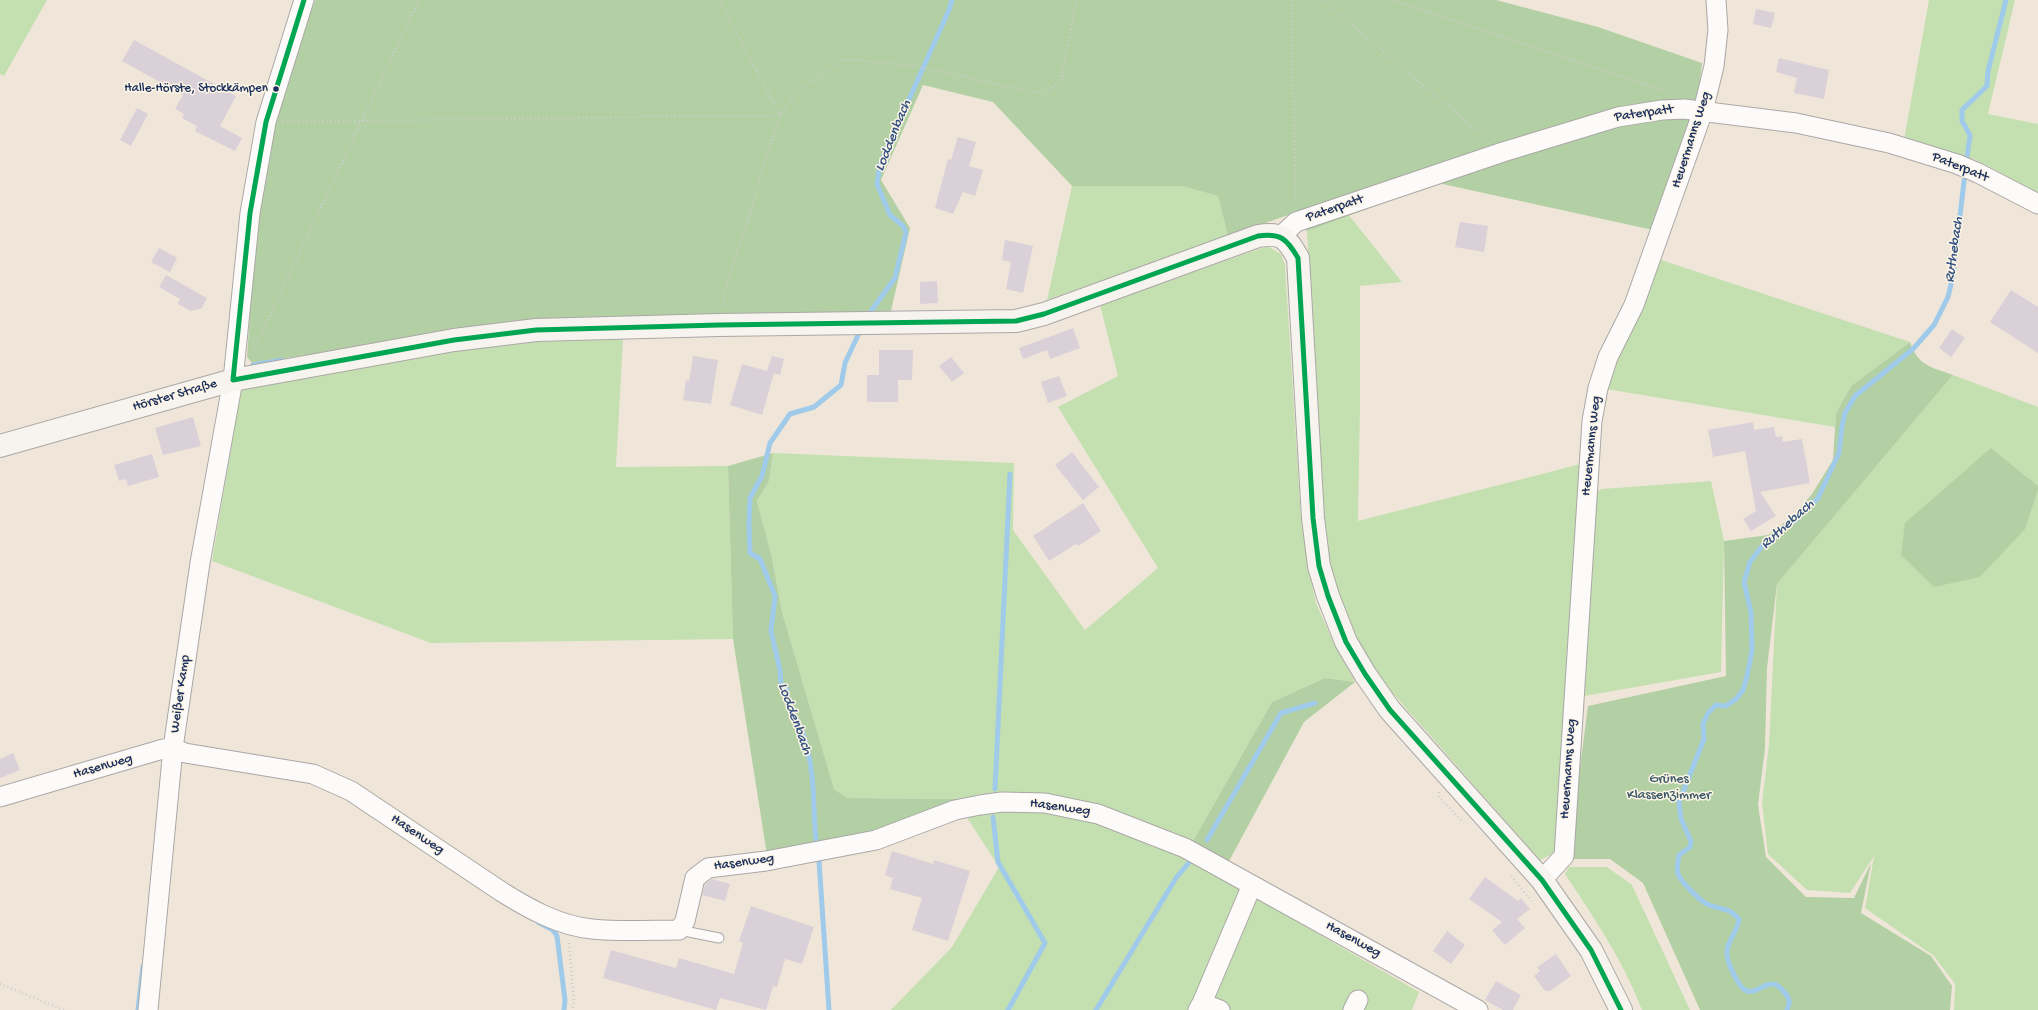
<!DOCTYPE html>
<html>
<head>
<meta charset="utf-8">
<style>
	body { margin:0 }
	canvas { display:block; background:#efe6d9 }
</style>
</head>
<body>
<canvas width="2038" height="1010"></canvas>
<script>
const context = document.querySelector('canvas').getContext('2d');
context.lineJoin = 'round';
function fill(path, color) {
  context.fillStyle = color;
  context.fill(path, 'evenodd');
}
function trace(path, color, width, dash) {
  context.strokeStyle = color;
  context.lineWidth = width;
  context.lineCap = dash ? 'butt' : 'round';
  context.setLineDash(dash || []);
  context.stroke(path);
}
function write(font, color, halo, rows, align = 'center') {
  context.font = font + ' "Gochi Hand",sans-serif';
  context.lineWidth = 3;
  context.setLineDash([]);
  context.textBaseline = 'middle';
  context.strokeStyle = halo;
  context.fillStyle = color;
  for (const [text, x, y, turn = 0] of rows) {
    context.save();
    context.translate(x, y);
    context.rotate((+turn || 0) * Math.PI / 180);
    context.textAlign = isNaN(turn) ? turn : align;
    if (halo) context.strokeText(text, 0, 0);
    context.fillText(text, 0, 0);
    context.restore();
  }
}
const green = new Path2D(`
	M0 0H47L4 76 0 74Z
	M1929 0H2015L1988 114 2038 124V193L1974 159 1959 157 1904 140Z
	M1072 186H1182L1218 196 1228 236 1047 300Z
	M1348 214 1402 282 1360 286V405L1358 521 1581 464 1555 853 1540 860C1505 821 1470 781 1436 742 1407 709 1375 676 1355 637 1336 599 1329 559 1323 518L1307 231Z
	M1267 246 1281 254 1285 265 1301 519 1308 566 1316 603 1335 646 1355 682 1325 678 1272 702 1192 843 998 793 957 799 847 798 834 789 782 612 772 558 757 501 769 481 773 453 1014 463 1013 530 1085 630 1158 568 1058 407 1118 376 1100 305Z
	M1658 259 1910 342 1851 386 1836 413 1835 427 1606 389 1615 357Z
	M623 339 616 467 728 466 733 639 431 643 212 561 241 389 450 352 535 342Z
	M1953 375 2038 407V486L1991 448 2025 529 2038 491V1010H1954L1955 984 1934 956 1865 908 1874 856 1850 893 1807 890 1768 854 1762 803 1769 744 1777 584Z
	M1711 481 1724 541 1721 672 1579 697 1592 494 1602 489Z
	M1047 810 1098 820 1183 856 1419 992 1412 1010H891L952 947 999 867 964 813Z
	M1569 867H1607L1632 885 1690 1010H1642C1623 960 1594 918 1565 874Z`);
const forest = new Path2D(`
	M315 0H1496L1598 27 1702 63 1698 97 1692 101 1691 120 1653 230 1438 183 1307 231 1288 215 1228 236 1218 196 1182 186H1072L993 102 923 85 881 180 910 228 890 315 527 322 252 363 247 357 257 215 273 123Z
	M1910 342C1918 366 1931 367 1953 375L1777 584 1767 668 1765 748 1758 805 1766 857 1806 897 1854 898 1871 863 1861 913 1931 956 1952 986 1950 1010H1700L1643 883 1610 859H1568L1588 706 1726 676 1724 541 1768 535 1794 515 1812 494 1833 460 1836 413 1851 386Z
	M1991 448 2038 486V491L2025 529 1980 577 1934 587 1901 555 1905 523Z
	M773 453 769 481 757 501 772 558 782 612 834 789 847 798 957 799 956 804 875 835 767 855 733 639 728 466Z
	M1325 678 1355 682 1304 722 1228 863 1192 843 1272 702Z`);
const stream = new Path2D(`
	M1966 165 1970 135 1962 121V110L1987 86 1988 71 2006 0
	M871 311 895 278 906 232 903 226 890 215 877 184 880 164 949 10 952 0
	M253 365 282 360
	M995 789 1010 474
	M993 817 998 862 1045 943 1008 1010
	M1207 840 1281 713 1315 703
	M817 848C813 821 815 794 811 768 809 754 805 738 800 726 792 709 786 709 787 689L781 684 780 670 771 631 775 596 760 559 750 553 749 525 750 498 762 476 770 443 790 414 814 407 841 385 845 363 860 331
	M819 861 829 1010
	M538 922 553 930 557 936 565 1000 564 1010
	M138 1010 143 966
	M1096 1010 1176 878 1191 860
	M1787 1010C1790 1004 1790 998 1785 993 1770 972 1760 995 1747 991 1739 989 1727 962 1727 954 1726 941 1738 932 1739 919 1729 907 1722 910 1709 905 1700 901 1682 883 1678 874 1676 868 1678 861 1679 855L1690 847 1691 841 1681 819 1679 802 1704 739 1703 724 1708 713 1716 705 1726 706 1736 699 1743 690 1747 676 1752 650 1751 612 1744 582 1750 562 1762 546 1797 519 1818 498 1839 453 1842 427 1845 413 1855 396 1913 349 1934 325 1948 297 1953 276 1965 173`);
const building = new Path2D(`
	M1756 9 1775 13 1771 28 1753 24Z
	M134 40 236 96 220 126 242 138 235 151 195 131 197 126 182 118 184 114 175 109 183 95 122 61Z
	M1779 58 1829 70 1824 99 1794 93 1797 78 1776 72Z
	M137 108 148 114 131 146 120 140Z
	M958 137 976 142 969 166 983 170 975 196 963 192 953 214 935 208 948 159 951 160Z
	M1460 222 1488 226 1484 252 1455 247Z
	M1005 240 1033 246 1023 293 1006 289 1011 262 1002 260Z
	M159 248 177 258 170 272 151 262Z
	M166 275 207 298 202 308 191 311 178 304 180 299 159 287Z
	M937 281 938 303 920 304V282Z
	M2011 290 2038 307V353L1990 322Z
	M1073 328 1080 348 1050 359 1047 350 1023 359 1019 348Z
	M1952 329 1965 338 1951 357 1939 348Z
	M879 350H913L912 380H898V402H867V375H879Z
	M693 356 718 360 711 404 683 400 686 380 689 381Z
	M772 356 784 359 780 375 774 373 762 415 730 405 742 364 767 371Z
	M951 357 964 373 952 382 939 366Z
	M1059 376 1067 396 1048 403 1041 382Z
	M193 417 201 446 163 455 155 428Z
	M1753 422 1754 430 1774 427 1776 437 1782 436 1783 442 1802 439 1810 483 1760 492 1776 516 1751 531 1743 519 1756 511 1745 451 1713 457 1708 430Z
	M1072 452 1099 487 1083 500 1055 465Z
	M152 454 159 477 128 486 126 479 119 481 114 465Z
	M1083 503 1101 531 1078 546 1076 544 1049 561 1033 536Z
	M13 753 20 770 0 778V759Z
	M892 851 933 864 934 860 970 871 948 941 912 930 922 898 890 889 893 878 885 875Z
	M1485 877 1518 901 1521 898 1530 909 1517 919 1525 928 1505 945 1492 930 1502 922 1469 899Z
	M712 879 730 884 725 901 702 895 705 884Z
	M751 906 814 927 802 964 785 959 777 987 773 986 766 1010 720 998 716 1010 603 978 611 950 676 968 679 958 734 974 743 943 739 941Z
	M1447 931 1465 945 1451 964 1433 951Z
	M1556 954 1571 976 1550 991H1545L1534 976 1540 971 1537 967Z
	M1496 981 1521 995 1513 1010H1503L1485 1000Z`);
const path = new Path2D(`
	M719 0 780 115 724 294 722 308
	M1291 0 1296 203
	M1322 0 1487 139
	M1393 0 1668 92
	M283 122 780 115 799 90 845 59 914 66 1042 94 1061 81 1076 0
	M254 349 419 0
	M1439 792V797L1462 821
	M1511 876 1532 901
	M569 943 574 1002 572 1010
	M0 984 64 1010`);
const lane = new Path2D(`
	M679 930 719 938`);
const street = new Path2D(`
	M1281 236 1296 222 1503 152 1618 117 1662 110 1684 109 1796 123 1889 143 1957 164 1978 173 2038 204
	M0 797 163 749 173 748 185 753 313 774 351 791 502 892C529 909 560 926 592 929 621 932 650 930 679 930L685 921 695 878 708 868 766 861 876 840 955 810 980 805 1002 802 1045 803 1098 814 1185 848 1478 1010
	M1542 880 1564 856 1592 421 1598 388 1608 357 1634 305 1703 111 1714 66 1718 30 1716 0
	M1202 1003 1220 1010
	M148 1010 173 748 200 563 233 380 250 213 266 122 304 0
	M1198 1010 1202 1003 1252 885
	M1353 1010 1358 1000`);
const secondary = new Path2D(`
	M0 446 233 380 454 340 536 330 719 325 1016 321 1044 314 1258 236C1282 232 1287 238 1298 258L1313 518 1319 566 1328 596 1346 642 1365 674 1390 710 1542 880 1591 950 1621 1010`);
const bus1 = new Path2D(`
	M304 0 266 122 250 213 233 380 454 340 536 330 719 325 1016 321 1044 314 1258 236C1281 233 1287 239 1298 258L1313 518 1319 566 1328 596 1346 642 1365 674 1390 710 1542 880 1591 950 1621 1010`);
const markers = [
	[276,89,3.5,"#1b2f5e"]
];
const busNames = [
	["Halle-Hörste, Stockkämpen",268,89]
];
const streetNames = [
	["Paterpatt",1644,114,-8],
	["Heuermanns Weg",1692,140,-72],
	["Paterpatt",1960,168,22],
	["Paterpatt",1335,209,-19],
	["Hörster Straße",175,396,-16],
	["Heuermanns Weg",1592,446,-84],
	["Weißer Kamp",181,694,-82],
	["Hasenweg",103,767,-16],
	["Heuermanns Weg",1569,769,-86],
	["Hasenweg",1060,808,8],
	["Hasenweg",417,835,34],
	["Hasenweg",744,863,-8],
	["Hasenweg",1353,940,29]
];
const parkNames = [
	["Grünes",1669,780],
	["Klassenzimmer",1669,796]
];
const waterNames = [
	["Loddenbach",894,136,-68],
	["Ruthebach",1955,250,-82],
	["Ruthebach",1788,525,-42],
	["Loddenbach",794,719,70]
];
fill(green, '#c5e0b0');
fill(forest, '#b3cfa4');
trace(stream, '#9fcaea', 5);
fill(building, '#dad0d8');
trace(lane, '#aaa8a6', 11);
trace(street, '#aaa8a6', 21);
trace(secondary, '#aaa8a6', 24);
trace(path, '#cdcccd', 2.5, [1, 3]);
trace(lane, '#fdfbf9', 9);
trace(street, '#fdfbf9', 19);
trace(secondary, '#f7f3ef', 22);
trace(bus1, '#00a651', 5);
for (const [x, y, r, color] of markers) {
  const dot = new Path2D();
  dot.arc(x, y, r, 0, 2 * Math.PI);
  context.fillStyle = color;
  context.fill(dot);
  trace(dot, '#fcf5e5', 1.5);
}
write('13px', '#1b2f5e', '#fcf5e5', busNames, 'right');
write('14px', '#1b2f5e', '#fcf5e5', streetNames);
write('14px', '#3d5a6a', '#fcf5e5', parkNames);
write('italic 15px', '#345383', '#fcf5e5', waterNames);
</script>
</body>
</html>
